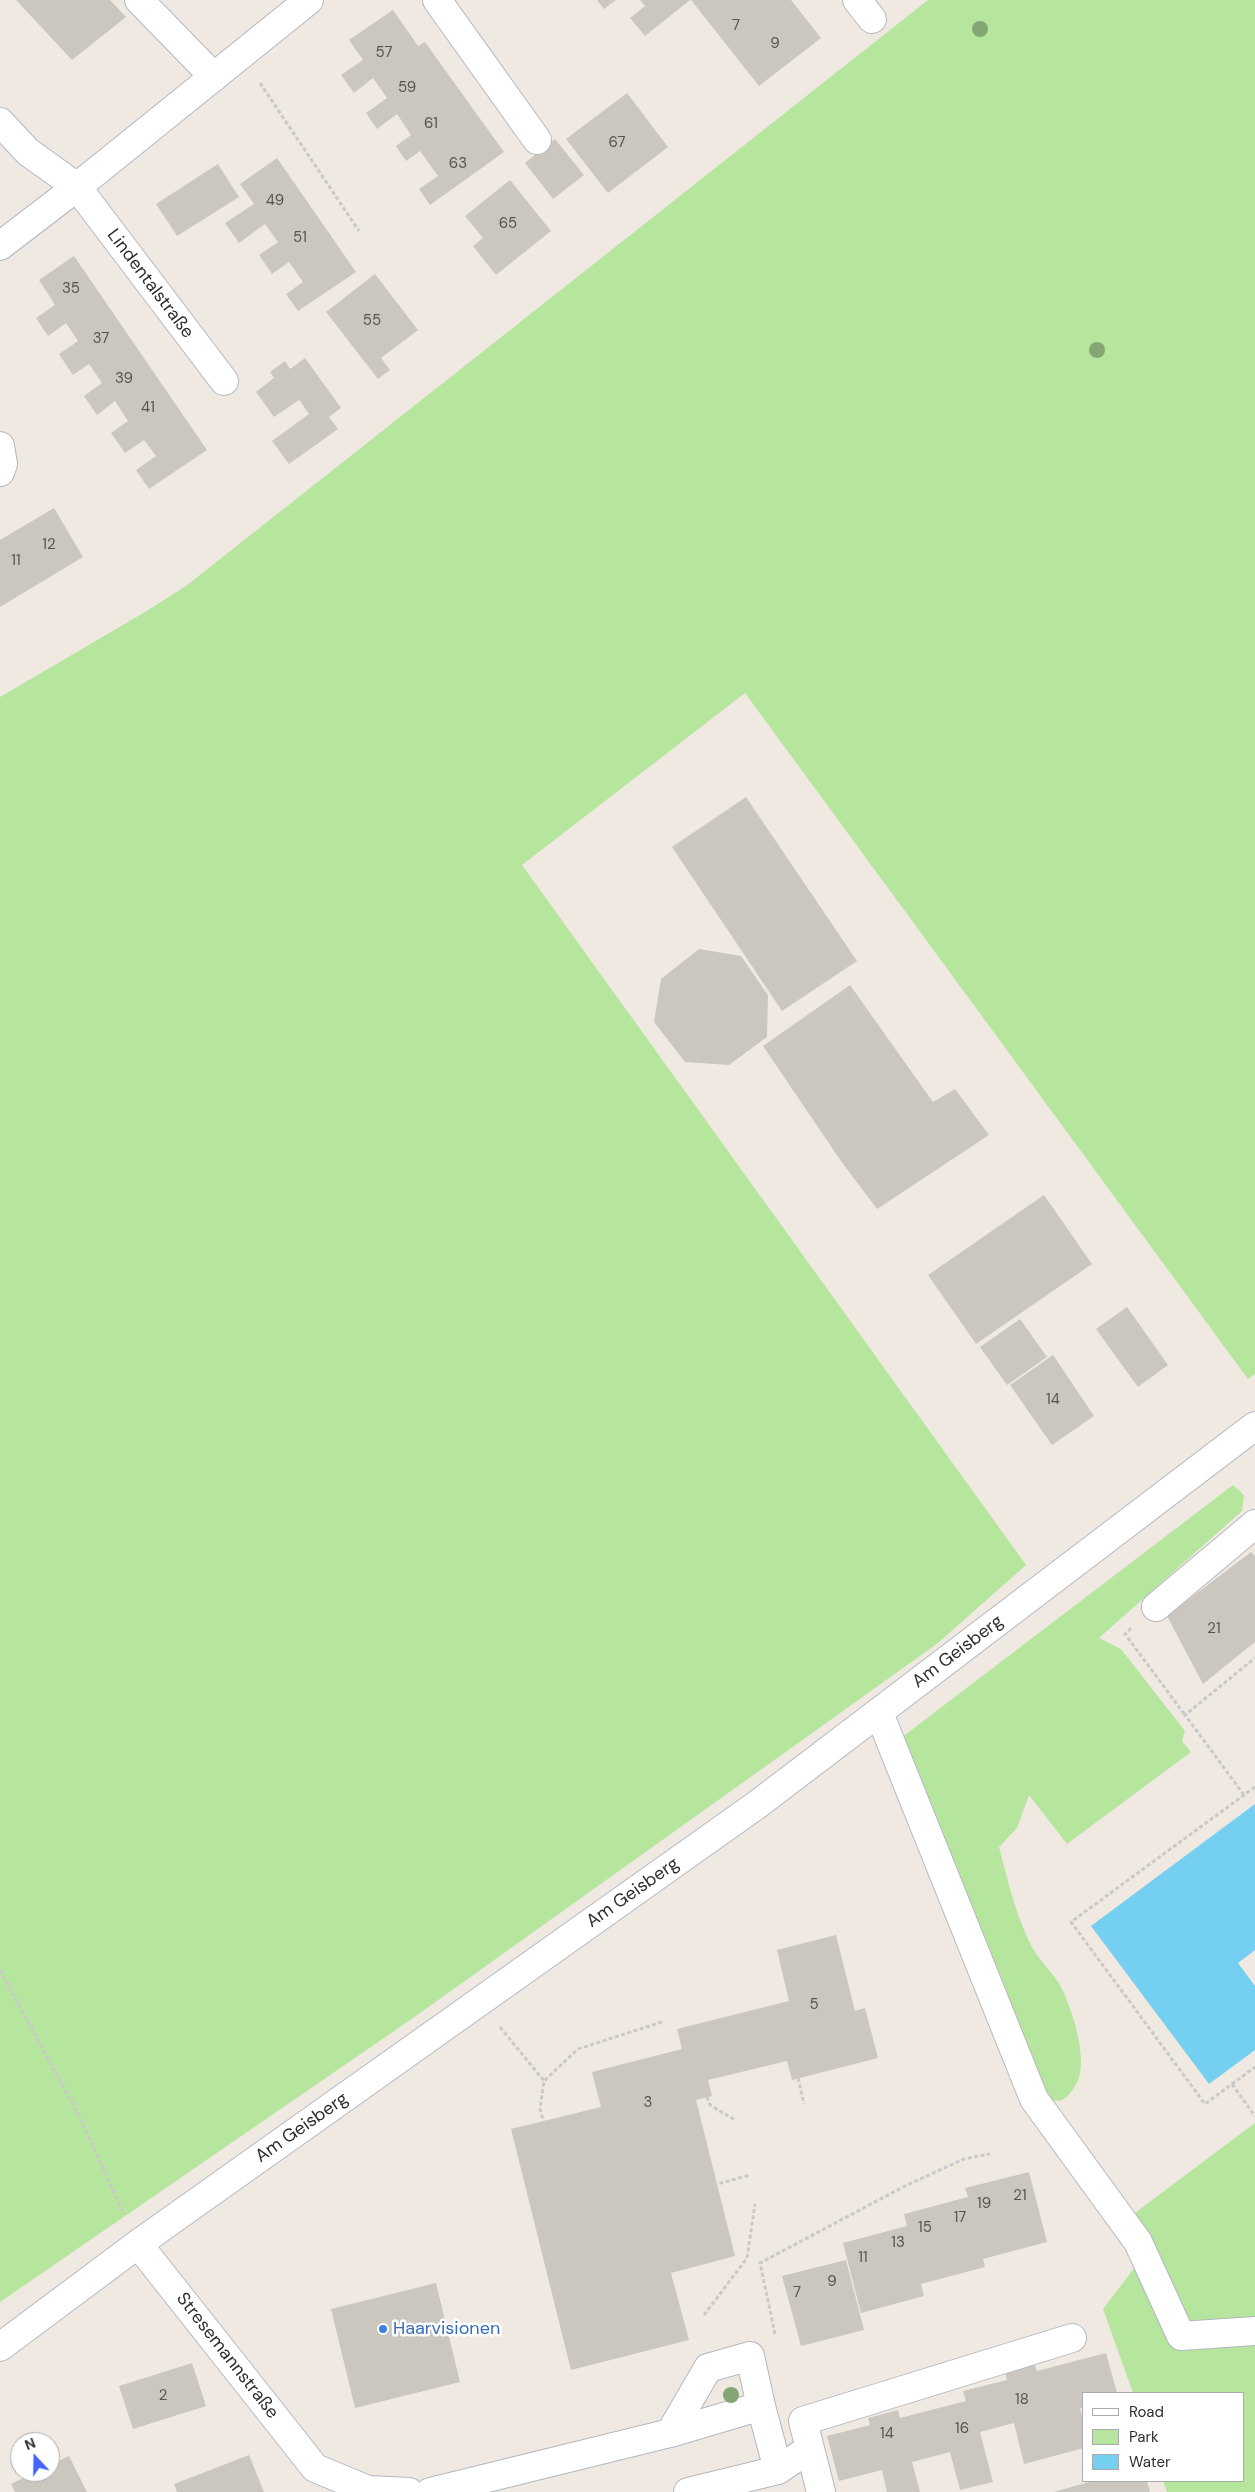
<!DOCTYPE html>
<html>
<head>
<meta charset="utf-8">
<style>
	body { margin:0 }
	#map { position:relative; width:1255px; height:2492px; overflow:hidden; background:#efe9e1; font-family:"DM Sans",sans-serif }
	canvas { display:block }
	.legend { position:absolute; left:1082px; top:2392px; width:162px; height:90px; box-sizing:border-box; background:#fff; border:1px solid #ababab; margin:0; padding:6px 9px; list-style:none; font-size:15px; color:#2e2e2e }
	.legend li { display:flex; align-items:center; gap:10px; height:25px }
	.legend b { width:25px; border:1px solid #ababab }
	.north { position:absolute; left:10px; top:2432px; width:50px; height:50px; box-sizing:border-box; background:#fff; border:1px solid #ababab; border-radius:50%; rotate:339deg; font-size:14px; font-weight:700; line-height:20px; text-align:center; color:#2e2e2e }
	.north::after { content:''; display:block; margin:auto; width:18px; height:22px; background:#4264fb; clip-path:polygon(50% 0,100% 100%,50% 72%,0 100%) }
</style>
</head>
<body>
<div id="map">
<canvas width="1255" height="2492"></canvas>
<ul class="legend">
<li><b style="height:6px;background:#fff"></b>Road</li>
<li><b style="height:14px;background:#b6e59e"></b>Park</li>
<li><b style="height:14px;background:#75cff0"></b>Water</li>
</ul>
<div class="north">N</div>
</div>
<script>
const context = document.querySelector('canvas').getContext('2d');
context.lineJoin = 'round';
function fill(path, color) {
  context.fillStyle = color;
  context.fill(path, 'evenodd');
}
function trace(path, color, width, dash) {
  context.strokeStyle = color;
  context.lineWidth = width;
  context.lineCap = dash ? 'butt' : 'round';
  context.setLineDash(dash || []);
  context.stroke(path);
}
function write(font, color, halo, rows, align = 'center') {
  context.font = font + ' "DM Sans",sans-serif';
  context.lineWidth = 5;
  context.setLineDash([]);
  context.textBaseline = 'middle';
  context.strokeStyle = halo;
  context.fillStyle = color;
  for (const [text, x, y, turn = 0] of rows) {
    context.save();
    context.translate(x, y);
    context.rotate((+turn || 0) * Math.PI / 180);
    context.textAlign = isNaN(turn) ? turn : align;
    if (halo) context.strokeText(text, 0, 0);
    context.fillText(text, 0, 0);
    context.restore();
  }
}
const green = new Path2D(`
	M928 0H1255V1374L1248 1379 745 693 522 865 1026 1565 938 1643 773 1761 413 2018 0 2302V697L145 612 186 586Z
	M1233 1485 1244 1495 1242 1511 1099 1638 1121 1649 1185 1731 1182 1741 1191 1752 1067 1844 1029 1795 1017 1828 999 1847C1008 1881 1016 1917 1033 1949 1041 1963 1055 1974 1062 1989 1073 2013 1091 2065 1074 2088 1065 2100 1062 2103 1047 2099L901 1738Z
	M1255 2123V2492H1167L1163 2481H1244V2393H1133L1103 2309 1152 2245 1131 2216Z`);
const water = new Path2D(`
	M1255 1804V1950L1238 1963 1255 1986V2050L1209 2084 1091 1926Z`);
const building = new Path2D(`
	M16 0H110L126 17 72 60Z
	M597 0H616L604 9Z
	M640 0H690L645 36 630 18 645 6Z
	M691 0H791L821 38 759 86Z
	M393 10 418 46 425 42 504 152 430 205 419 189 438 176 420 151 406 161 396 146 411 135 397 114 377 129 366 113 387 98 373 78 354 93 341 75 363 60 349 40Z
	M627 93 668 147 608 193 566 139Z
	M555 139 584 175 553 199 525 163Z
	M277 158 356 272 298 311 286 294 303 282 289 262 272 274 259 255 278 242 265 224 239 243 225 223 254 204 240 184Z
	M218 164 239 197 177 236 156 204Z
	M510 180 551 231 496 275 473 246 483 238 465 216Z
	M74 256 207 450 149 489 136 470 156 456 144 440 125 453 111 433 128 421 115 401 97 415 84 396 102 383 89 364 73 375 59 354 78 341 66 323 48 336 36 318 55 305 39 280Z
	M375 274 418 330 381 358 390 370 378 379 326 312Z
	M305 358 341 408 329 417 338 429 289 464 272 441 309 414 299 400 274 417 256 392 274 378 270 372 285 361 290 369Z
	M54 508 83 557 0 607V540Z
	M746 797 857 961 782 1011 672 847Z
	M699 949 741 956 768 995 767 1037 729 1065 685 1062 654 1022 661 979Z
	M850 985 933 1102 955 1089 989 1135 877 1209 843 1164 763 1046Z
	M1044 1195 1092 1264 976 1344 928 1275Z
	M1127 1307 1168 1365 1138 1387 1096 1329Z
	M1020 1319 1047 1357 1007 1385 980 1347Z
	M1053 1355 1094 1416 1052 1445 1010 1385Z
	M1251 1552 1255 1556V1642L1203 1684 1167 1616Z
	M836 1935 855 2011 865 2008 878 2058 792 2080 787 2061 708 2080 712 2096 696 2100 735 2256 671 2273 689 2340 571 2370 511 2129 601 2107 592 2072 682 2049 677 2029 789 2001 777 1950Z
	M1029 2172 1047 2242 983 2259 985 2267 921 2284 924 2296 861 2313 843 2243 907 2226 904 2214 968 2197 965 2188Z
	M846 2260 864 2330 801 2346 782 2276Z
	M436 2283 460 2382 355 2408 331 2309Z
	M1106 2353 1117 2393H1084V2407L1080 2408 1084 2423V2448L1024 2464 1014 2423 980 2432 993 2482 960 2490 950 2452 912 2462 920 2492H887L882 2470 839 2481 827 2436 870 2425 868 2418 898 2410 900 2418 966 2401 963 2391 1007 2380 1005 2371 1034 2363 1037 2371Z
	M192 2363 206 2406 133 2429 119 2386Z
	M249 2455 264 2492H177L174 2484Z
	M69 2456 87 2492H15L11 2484 36 2472H50V2465Z
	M1093 2481H1147L1150 2492H1053Z`);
const path = new Path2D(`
	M260 83 359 231
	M1131 1628 1125 1634 1185 1715
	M1255 1787 1071 1922 1205 2104 1255 2067
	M1244 1795 1185 1715 1255 1658
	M0 1970 78 2114 124 2214
	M662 2022 578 2049 544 2081 540 2109 572 2224 750 2175
	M500 2027 544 2081
	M798 2078 804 2104
	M1232 2084 1255 2116
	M707 2097 710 2105 735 2120
	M704 2315 747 2258 755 2204
	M775 2334 760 2263 905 2186 964 2159 990 2154`);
const minor = new Path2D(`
	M139 0 214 77
	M437 0 537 140
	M857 0 872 19
	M0 122 28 152 77 187 224 381
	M0 246 77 187 309 0
	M0 446 3 464 0 472
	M1156 1607 1255 1524
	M879 1713 1034 2099 1138 2242 1181 2336 1255 2331
	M138 2244 315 2468 368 2490 409 2492
	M0 2347 138 2244 758 1804 1255 1426
	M761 2406 778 2470
	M430 2492 670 2433 761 2406 750 2356 708 2368 670 2433
	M688 2492 778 2470 809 2449
	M821 2492 803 2421 1072 2338`);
const trees = [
	[980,29],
	[1097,350],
	[731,2395]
];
const markers = [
	[383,2329,5,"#3f7fe0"]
];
const numberNames = [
	["7",736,26],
	["9",775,44],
	["57",384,53],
	["59",407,88],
	["61",431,124],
	["67",617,143],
	["63",458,164],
	["49",275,201],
	["65",508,224],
	["51",300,238],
	["35",71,289],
	["55",372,321],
	["37",101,339],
	["39",124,379],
	["41",148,408],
	["12",49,545],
	["11",16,561],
	["14",1053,1400],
	["21",1214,1629],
	["5",814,2005],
	["3",648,2103],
	["21",1020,2196],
	["19",984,2204],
	["17",960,2218],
	["15",925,2228],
	["13",898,2243],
	["11",863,2258],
	["9",832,2282],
	["7",797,2293],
	["2",163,2396],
	["18",1022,2400],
	["16",962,2429],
	["14",887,2434]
];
const streetNames = [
	["Lindentalstraße",150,284,53],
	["Am Geisberg",958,1652,-37],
	["Am Geisberg",633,1893,-35],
	["Am Geisberg",302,2128,-35],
	["Stresemannstraße",227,2356,52]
];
const shopNames = [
	["Haarvisionen",393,2329]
];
fill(green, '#b6e59e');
fill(water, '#75cff0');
fill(building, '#cbc7bf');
trace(minor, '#b4b7c1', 30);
trace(path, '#c9c9c9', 3, [4, 2.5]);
trace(minor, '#fff', 28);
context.fillStyle = '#84a574';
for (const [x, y] of trees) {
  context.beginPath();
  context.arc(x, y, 8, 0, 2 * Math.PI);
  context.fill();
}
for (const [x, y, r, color] of markers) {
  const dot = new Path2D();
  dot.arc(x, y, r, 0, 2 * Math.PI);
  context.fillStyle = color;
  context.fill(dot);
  trace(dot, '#fff', 2);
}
write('15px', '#555452', null, numberNames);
write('18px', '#2e2e2e', '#fff', streetNames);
write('18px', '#366cbe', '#fff', shopNames, 'left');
</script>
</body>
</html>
